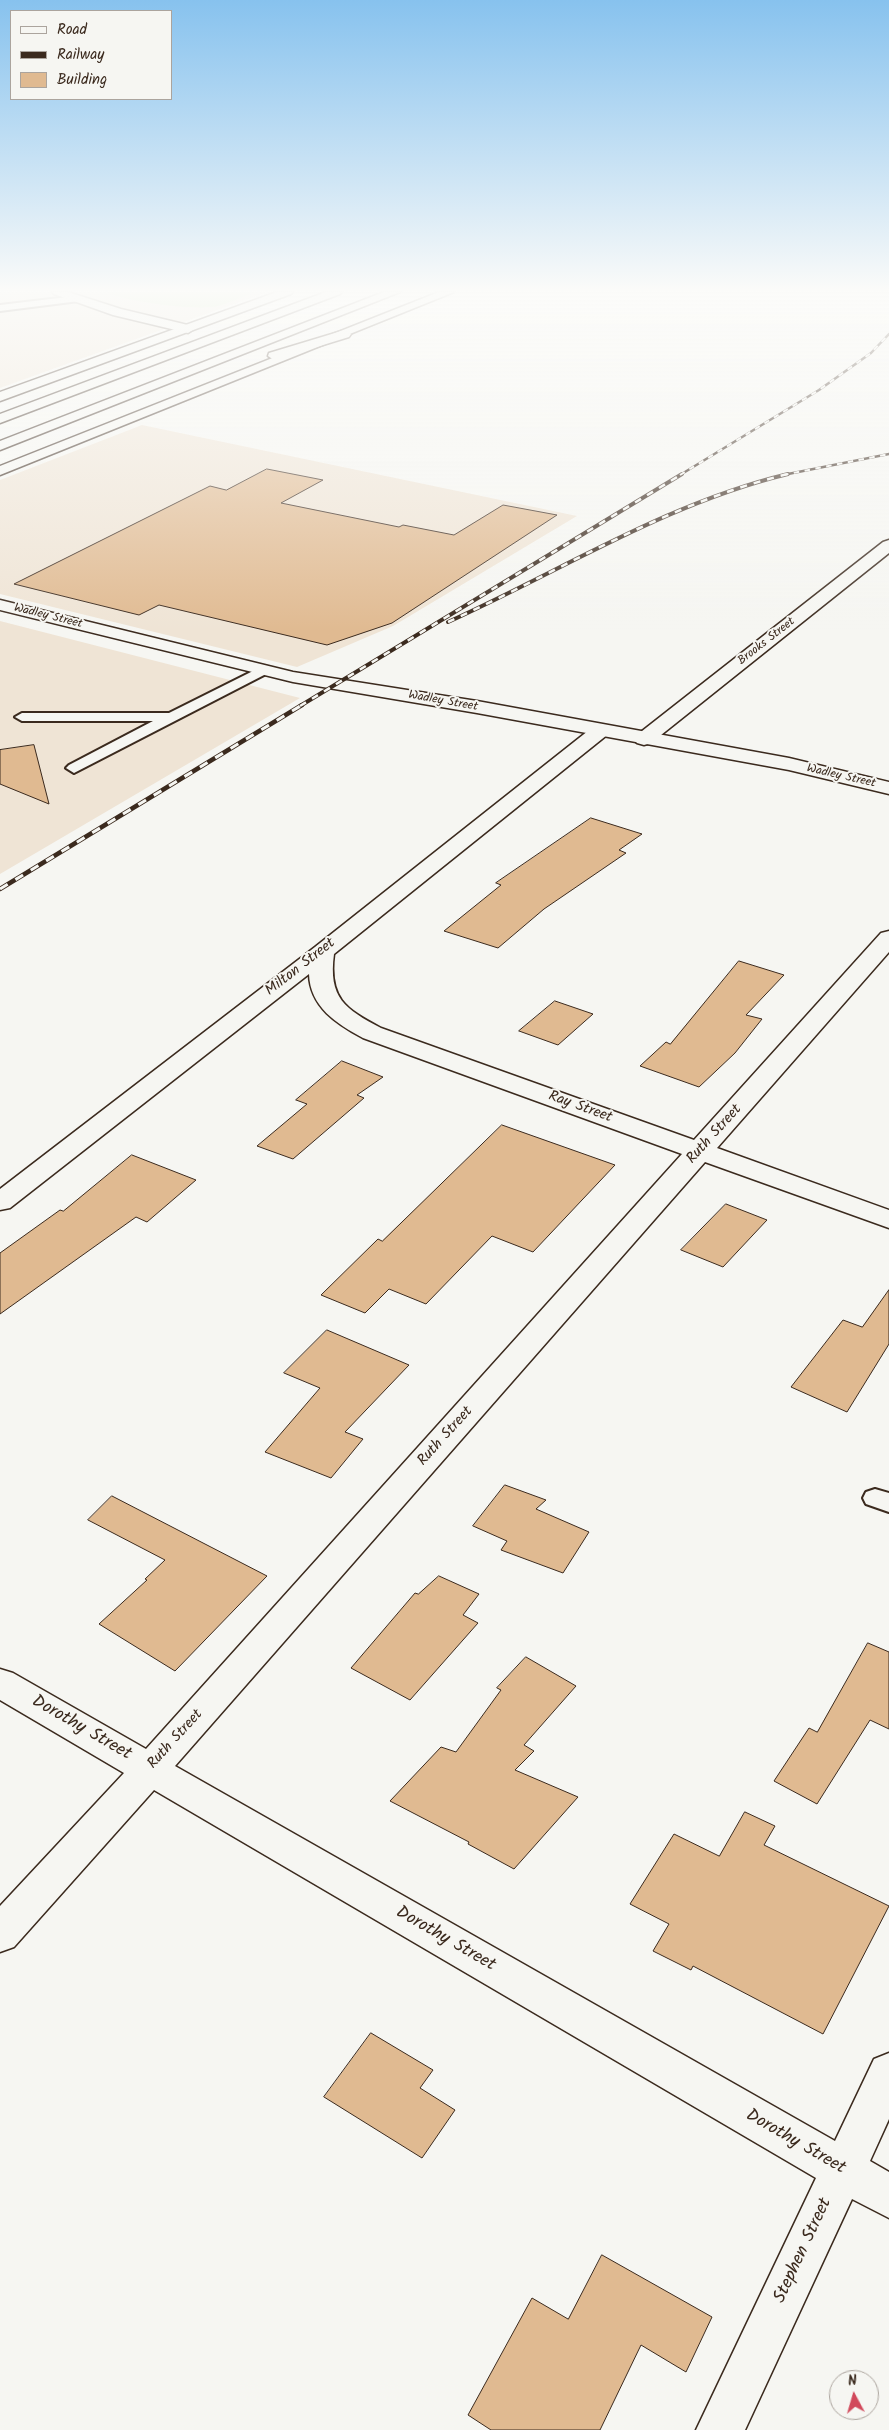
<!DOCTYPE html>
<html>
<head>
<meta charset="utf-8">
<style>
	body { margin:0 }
	#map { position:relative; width:889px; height:2430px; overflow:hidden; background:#f6f6f2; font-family:Kalam,sans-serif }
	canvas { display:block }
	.legend { position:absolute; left:10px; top:10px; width:162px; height:90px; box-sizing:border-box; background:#f6f6f2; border:1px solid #aba49d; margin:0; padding:6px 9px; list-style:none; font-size:15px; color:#3b2a1e }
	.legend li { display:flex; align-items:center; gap:10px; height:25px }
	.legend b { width:25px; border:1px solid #aba49d }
	.north { position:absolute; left:829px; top:2370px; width:50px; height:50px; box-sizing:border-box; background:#f6f6f2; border:1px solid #aba49d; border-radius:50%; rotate:354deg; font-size:14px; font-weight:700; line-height:20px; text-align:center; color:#3b2a1e }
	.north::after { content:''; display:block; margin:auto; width:18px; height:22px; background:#d1495b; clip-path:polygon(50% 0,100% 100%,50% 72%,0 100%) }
</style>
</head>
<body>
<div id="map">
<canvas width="889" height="2430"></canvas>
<ul class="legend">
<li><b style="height:6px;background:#f6f6f2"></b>Road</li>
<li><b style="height:6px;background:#3b2a1e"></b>Railway</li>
<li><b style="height:14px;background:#e0ba91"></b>Building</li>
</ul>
<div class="north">N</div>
</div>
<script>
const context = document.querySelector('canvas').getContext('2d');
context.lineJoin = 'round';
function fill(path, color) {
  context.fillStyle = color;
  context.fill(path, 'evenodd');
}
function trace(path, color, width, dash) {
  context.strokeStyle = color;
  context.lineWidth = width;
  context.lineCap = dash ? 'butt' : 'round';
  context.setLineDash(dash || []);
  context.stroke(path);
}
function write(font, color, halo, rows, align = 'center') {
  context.font = font + ' Kalam,sans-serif';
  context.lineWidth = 4;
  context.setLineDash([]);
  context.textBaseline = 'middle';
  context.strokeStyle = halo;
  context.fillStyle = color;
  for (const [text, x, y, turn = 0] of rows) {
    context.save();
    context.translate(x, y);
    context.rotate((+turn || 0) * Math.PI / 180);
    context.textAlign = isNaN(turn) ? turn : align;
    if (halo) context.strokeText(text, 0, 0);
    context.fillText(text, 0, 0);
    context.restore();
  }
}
const built = new Path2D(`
	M0 292H267L0 388Z
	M142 425 577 516 393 626 297 667 0 594V480Z
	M0 621 300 698 0 874Z`);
const green = new Path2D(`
	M107 292H255C243 296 230 303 218 306 197 311 126 302 107 292Z`);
const building = new Path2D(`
	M267 469 323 480 281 503 399 527 403 525 454 535 503 505 557 515 392 623 327 645 159 605 139 615 14 584 210 486 226 490Z
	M34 745 49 804 0 784V750Z
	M591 818 642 834 619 850 626 853 544 909 498 948 444 931 501 885 496 883Z
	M739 961 784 975 746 1015 762 1019 735 1053 699 1087 640 1066 666 1042 670 1044Z
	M555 1001 593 1014 558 1045 519 1031Z
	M342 1061 383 1077 357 1095 364 1098 293 1159 257 1146 307 1104 296 1100Z
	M502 1125 615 1165 533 1252 492 1236 426 1304 389 1289 365 1313 321 1295 378 1239 382 1241Z
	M132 1155 196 1180 147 1222 136 1217 0 1314V1253L60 1210 63 1211Z
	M726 1204 767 1220 723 1267 681 1250Z
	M889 1290V1344L847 1412 791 1387 843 1320 862 1327Z
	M327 1330 409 1365 345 1432 363 1439 331 1478 265 1452 320 1388 284 1373Z
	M505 1485 546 1500 536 1509 589 1532 563 1573 501 1550 507 1541 473 1526Z
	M112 1496 267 1576 175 1671 99 1624 147 1580 145 1579 165 1560 88 1520Z
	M439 1576 479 1594 463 1615 478 1623 410 1700 351 1668 415 1593 418 1594Z
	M868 1643 889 1652V1729L870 1720 817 1804 774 1781 809 1728 817 1732Z
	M526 1657 576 1686 524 1745 534 1751 515 1770 578 1797 514 1869 468 1844 469 1842 390 1801 441 1747 456 1752 501 1690 497 1688Z
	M745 1812 775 1826 764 1845 889 1906 823 2034 693 1966 691 1970 653 1951 669 1924 630 1904 674 1834 719 1856Z
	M371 2033 433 2070 420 2088 455 2110 422 2158 324 2097Z
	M602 2255 712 2317 686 2372 641 2345 600 2430H491L468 2415 532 2298 568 2319Z`);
const lane = new Path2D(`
	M76 296 79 297V301L0 311V305Z
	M261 667 268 671 266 674 74 773 66 768 69 765 153 721H22L15 717 22 713H169Z
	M875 1489 889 1493V1512L866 1504 863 1498 866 1492Z`);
const street = new Path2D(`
	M52 292H68L121 309 192 326 194 329 188 333 113 315 54 294Z
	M889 540V553L651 743 644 745 637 743 634 739 637 735 883 542Z
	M600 725 607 727 610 731 607 735 334 954C328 998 345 1009 381 1028L694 1140 881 933 889 931V952L717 1148 889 1210V1228L705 1162 175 1766 835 2141 874 2059 889 2053V2119L870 2161 889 2172V2218L852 2199 745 2430H696L816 2178 154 1790 14 1947 0 1952V1906L124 1773 0 1700V1669L13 1673 146 1749 682 1154 363 1038C337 1024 310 1007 309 974L10 1208 0 1210V1189L315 947 593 727Z`);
const secondary = new Path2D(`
	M277 292H293L291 294 0 401V392Z
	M439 292H454L0 475V466Z
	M0 600 293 672 477 701 789 758 889 782V794L789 770 477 713 293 682 0 610Z`);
const highway = new Path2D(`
	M326 292H342L340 294 0 423V414Z
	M384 292H400L0 450V441Z
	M345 330 351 334 349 337 274 360 268 356 269 353Z`);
const railFar2 = new Path2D(`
	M680 475 819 390 871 353 889 334
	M783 475 889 454`);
const railFar1 = new Path2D(`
	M448 622C561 571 667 503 788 474
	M300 706 682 474`);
const rail = new Path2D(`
	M0 889 302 705`);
const farStreetnames = [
	["Wadley Street",48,617,14],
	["Brooks Street",767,642,-38],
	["Wadley Street",443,702,10],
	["Wadley Street",841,777,13]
];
const streetNames = [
	["Milton Street",301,968,-38],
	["Ray Street",580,1108,20],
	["Ruth Street",715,1135,-48],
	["Ruth Street",446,1437,-48],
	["Ruth Street",176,1740,-48]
];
const nearStreetnames = [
	["Dorothy Street",81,1729,30],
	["Dorothy Street",445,1940,30],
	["Dorothy Street",795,2143,30],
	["Stephen Street",804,2251,-65]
];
fill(built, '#efe4d5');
fill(green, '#c1e8a4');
fill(building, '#e0ba91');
trace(building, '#3b2a1e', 1);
trace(lane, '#3b2a1e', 4);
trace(street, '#3b2a1e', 3);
trace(secondary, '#3b2a1e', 3);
trace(highway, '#3b2a1e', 3);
fill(lane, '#f6f6f2');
fill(street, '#f6f6f2');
fill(secondary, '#f6f6f2');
fill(highway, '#f6f6f2');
trace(railFar2, '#3b2a1e', 2.5);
trace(railFar1, '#3b2a1e', 4);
trace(rail, '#3b2a1e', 4.5);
trace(railFar2, '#f6f6f2', 2, [5.5]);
trace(railFar1, '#f6f6f2', 2.5, [7]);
trace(rail, '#f6f6f2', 3, [9]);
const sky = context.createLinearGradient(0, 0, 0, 632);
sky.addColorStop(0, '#87c2ee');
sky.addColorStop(0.46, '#fbfbf9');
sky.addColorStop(1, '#fbfbf900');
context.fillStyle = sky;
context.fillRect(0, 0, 889, 632);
write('12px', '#3b2a1e', '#f6f6f2', farStreetnames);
write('15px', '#3b2a1e', '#f6f6f2', streetNames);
write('18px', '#3b2a1e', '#f6f6f2', nearStreetnames);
</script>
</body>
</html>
